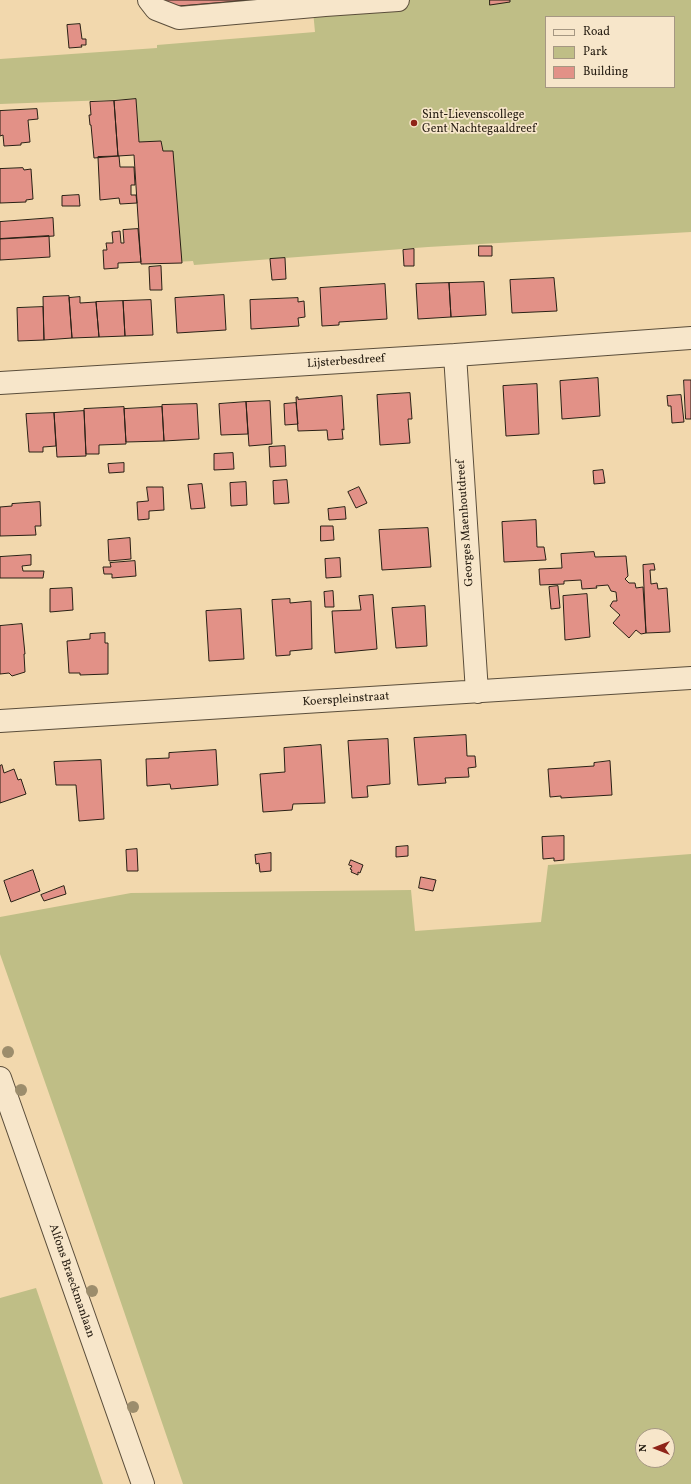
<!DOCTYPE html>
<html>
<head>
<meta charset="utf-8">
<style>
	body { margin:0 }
	#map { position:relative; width:691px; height:1484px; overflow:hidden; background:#f2d8ad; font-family:Vollkorn,serif }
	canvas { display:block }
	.legend { position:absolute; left:545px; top:16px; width:130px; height:72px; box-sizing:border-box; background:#f7e6ca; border:1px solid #a59782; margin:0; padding:5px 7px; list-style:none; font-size:12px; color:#292015 }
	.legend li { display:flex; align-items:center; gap:8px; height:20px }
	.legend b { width:20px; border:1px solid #a59782 }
	.north { position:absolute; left:635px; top:1428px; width:40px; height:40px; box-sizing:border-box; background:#f7e6ca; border:1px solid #a59782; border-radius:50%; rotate:270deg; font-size:11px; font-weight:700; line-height:16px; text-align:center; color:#292015 }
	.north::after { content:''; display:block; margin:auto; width:14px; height:18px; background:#8f2418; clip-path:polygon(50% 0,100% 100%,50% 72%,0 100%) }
</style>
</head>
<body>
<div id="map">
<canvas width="691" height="1484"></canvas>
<ul class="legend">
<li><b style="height:5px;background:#f7e6ca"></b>Road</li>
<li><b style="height:11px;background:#bfbe86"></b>Park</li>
<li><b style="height:11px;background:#e29187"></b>Building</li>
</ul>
<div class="north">N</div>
</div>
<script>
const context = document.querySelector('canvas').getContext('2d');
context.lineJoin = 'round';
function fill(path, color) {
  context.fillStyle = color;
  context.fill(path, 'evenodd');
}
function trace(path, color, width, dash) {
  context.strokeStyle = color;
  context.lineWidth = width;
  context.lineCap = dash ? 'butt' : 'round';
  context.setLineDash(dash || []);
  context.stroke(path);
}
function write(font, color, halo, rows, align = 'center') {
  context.font = font + ' Vollkorn,serif';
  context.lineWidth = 3.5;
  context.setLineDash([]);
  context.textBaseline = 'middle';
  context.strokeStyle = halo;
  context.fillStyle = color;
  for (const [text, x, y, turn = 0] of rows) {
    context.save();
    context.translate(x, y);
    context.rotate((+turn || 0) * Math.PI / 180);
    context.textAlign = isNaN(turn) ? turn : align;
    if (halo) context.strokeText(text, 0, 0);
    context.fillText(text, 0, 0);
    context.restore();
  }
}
const green = new Path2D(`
	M312 0H691V232L428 247 194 265 193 261 141 264 134 155 139 142 136 99 0 104V59L157 48V45L315 32ZM546 17H674V87H546Z
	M691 854V1484H183L66 1142 0 954V917L131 893 411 890 415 931 541 922 548 865ZM643 1436H667V1460H643Z
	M36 1288 103 1484H0V1298Z`);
const building = new Path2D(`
	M166 0H250L167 7Z
	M490 0H510V2L490 5Z
	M80 24 82 39H86V45H81L82 47 69 48 67 25Z
	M136 99 139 142 161 141 163 151H173L182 263 141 264 134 155 118 156 114 101Z
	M114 101 118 156 94 158 91 125H90L89 115H91L90 102Z
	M37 109 38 119 28 120 30 142 21 143V145L4 146 3 135 0 136V111Z
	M118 156H119L120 167H134L135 185H131V195H136L137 203 120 204 119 198 100 200 98 157Z
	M23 168 24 170 31 169 33 199 26 200V202L0 203V169Z
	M79 195 80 206H62V196Z
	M53 218 54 236 0 239V222Z
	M138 229 141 262 118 263V268L104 269 103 250H107L106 243H113L112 232 120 231 121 243H124L123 230Z
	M49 236 50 257 0 260V239Z
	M479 246H492V256H479Z
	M414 249V266H404L403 250Z
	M285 258 286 279 272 280 270 259Z
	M161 266 162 290H150L149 267Z
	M554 278 557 311 512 313 510 280Z
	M484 282 486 315 451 317 449 283Z
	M449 283 451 317 418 319 416 284Z
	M385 284 387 319 339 322V325L322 326 320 288Z
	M224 295 226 330 177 333 175 298Z
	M69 296 72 338 44 340 43 297Z
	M80 297V303L96 302 99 337 72 338 69 298Z
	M298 298V302L304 301 305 317 298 318 299 326 251 329 250 300Z
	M151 300 153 335 125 336 123 301Z
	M123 301 125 336 99 337 96 302Z
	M43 307 44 340 18 341 17 308Z
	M598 378 600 416 562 419 560 381Z
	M684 380H691V419H686Z
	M537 384 539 434 506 436 503 386Z
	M410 393 412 419H408L410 443 380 445 377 395Z
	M681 395 684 422 672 423 671 406H668L667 396Z
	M342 396 344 430 342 429 343 439 328 440 327 430 298 431 296 397H298V399Z
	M270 401 272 444 249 446 246 402Z
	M246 402 248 434 221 435 219 404Z
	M296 403 298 424 285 425 284 404Z
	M197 404 199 439 164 441 162 405Z
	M124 407 126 444 99 445V454H86L84 409Z
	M162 407 164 441 126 442 124 409Z
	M84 411 86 456 57 457 54 413Z
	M54 413 56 446 43 447V452H29L26 414Z
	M285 446 286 466 270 467 269 447Z
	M233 453 234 469 214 470V454Z
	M124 463V472L109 473 108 464Z
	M603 470 605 483 594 484 593 471Z
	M287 480 289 503 274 504 273 481Z
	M246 482 247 505 231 506 230 483Z
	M202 484 205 508 191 509 188 485Z
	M147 487H163L164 510 149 511V519L138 520 137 502 148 501Z
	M359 487 367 503 356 508 348 492Z
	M40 502 41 526H35L36 535 0 536V507L12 506V504Z
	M345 507 346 519 329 520 328 509Z
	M536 520 537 547H544L546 560 504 562 502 522Z
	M321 526H333L334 540 321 541Z
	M428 528 431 567 382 570 379 530Z
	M130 538 131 559 109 561 108 540Z
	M594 552 595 557 626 556 628 576 625 579 629 583H635L636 588 643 587 646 633 641 634 636 630 629 638 613 623 620 615 610 606 613 601H617L616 592 611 591 608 585 596 586 597 588 582 589 581 580 564 581V584L540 585 539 569 562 568 561 554Z
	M31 555V565L22 566 23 571H44L43 578H0V557Z
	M340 558 341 577 326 578 325 559Z
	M135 561 136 576 112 578V574H104L103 567H111L110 563Z
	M654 564 655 570H650L651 584 657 583 658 589 667 588 670 632 646 633 643 565Z
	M558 586 560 608 551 609 549 587Z
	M72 588 73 610 50 612V589Z
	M333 591 334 607H325L324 592Z
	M587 594 590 637 565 640 563 596Z
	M373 595 377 649 335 653 332 611 361 610 359 596Z
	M290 599V603L311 601 312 649 290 651V655L276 656 272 600Z
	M425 606 427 646 396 648 392 608Z
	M241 609 244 659 209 661 206 611Z
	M22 624 25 654H24L25 672 12 676 9 673 0 674V626Z
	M105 633V643H108V674L80 675V673H69L67 641 90 639V634Z
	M466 735 467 756H475L476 767 468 768 469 777 445 778 446 783 418 785 414 738Z
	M388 739 390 784 367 786 368 797 352 798 348 741Z
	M321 745 325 803 293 804 292 810 263 812 260 774 285 772 284 748Z
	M216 750 218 785 171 789 170 784 147 786 146 759 169 758V753Z
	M101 760 104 819 79 821 76 785H56L54 762Z
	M610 761 612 795 561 798V796L550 797 548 769 594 766V763Z
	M2 765 4 773 14 769 18 780 21 779 26 794 0 803V766Z
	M564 836V860L554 861V858L543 859 542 837Z
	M408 846V856L396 857V847Z
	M137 849 138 871H127L126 850Z
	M271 853V871L260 872 259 863 256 864 255 855Z
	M351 860 363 865 360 873 358 872V875L351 872 352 870 350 869 352 866 349 865Z
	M33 870 40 891 11 902 4 881Z
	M421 877 436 880 433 891 419 888Z
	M64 886 66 894 44 901 41 895Z`);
const minor = new Path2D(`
	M149 0 156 9 179 18 325 5V0
	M325 5 398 0
	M455 355 477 692
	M0 383 455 355 691 338
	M0 721 691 678
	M0 1078 143 1484`);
const trees = [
	[8,1052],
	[21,1090],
	[92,1291],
	[133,1407]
];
const markers = [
	[414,123,4,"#8f2418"]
];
const poiNames = [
	["Sint-Lievenscollege",422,116],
	["Gent Nachtegaaldreef",422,130]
];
const streetNames = [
	["Lijsterbesdreef",346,362,-4],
	["Georges Maenhoutdreef",466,523,-94],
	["Koerspleinstraat",346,700,-4],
	["Alfons Braeckmanlaan",71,1281,71]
];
fill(green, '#bfbe86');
fill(building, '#e29187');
trace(building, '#292015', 1);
trace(minor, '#5b4e3b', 24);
trace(minor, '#f7e6ca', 22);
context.fillStyle = '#9c8d6c';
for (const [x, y] of trees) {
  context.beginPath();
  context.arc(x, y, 6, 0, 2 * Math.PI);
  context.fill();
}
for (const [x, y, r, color] of markers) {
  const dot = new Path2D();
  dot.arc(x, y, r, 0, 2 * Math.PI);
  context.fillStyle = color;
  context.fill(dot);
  trace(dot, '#f7e6ca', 1.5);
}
write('12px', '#292015', '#f7e6ca', poiNames, 'left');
write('12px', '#292015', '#f7e6ca', streetNames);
</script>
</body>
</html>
